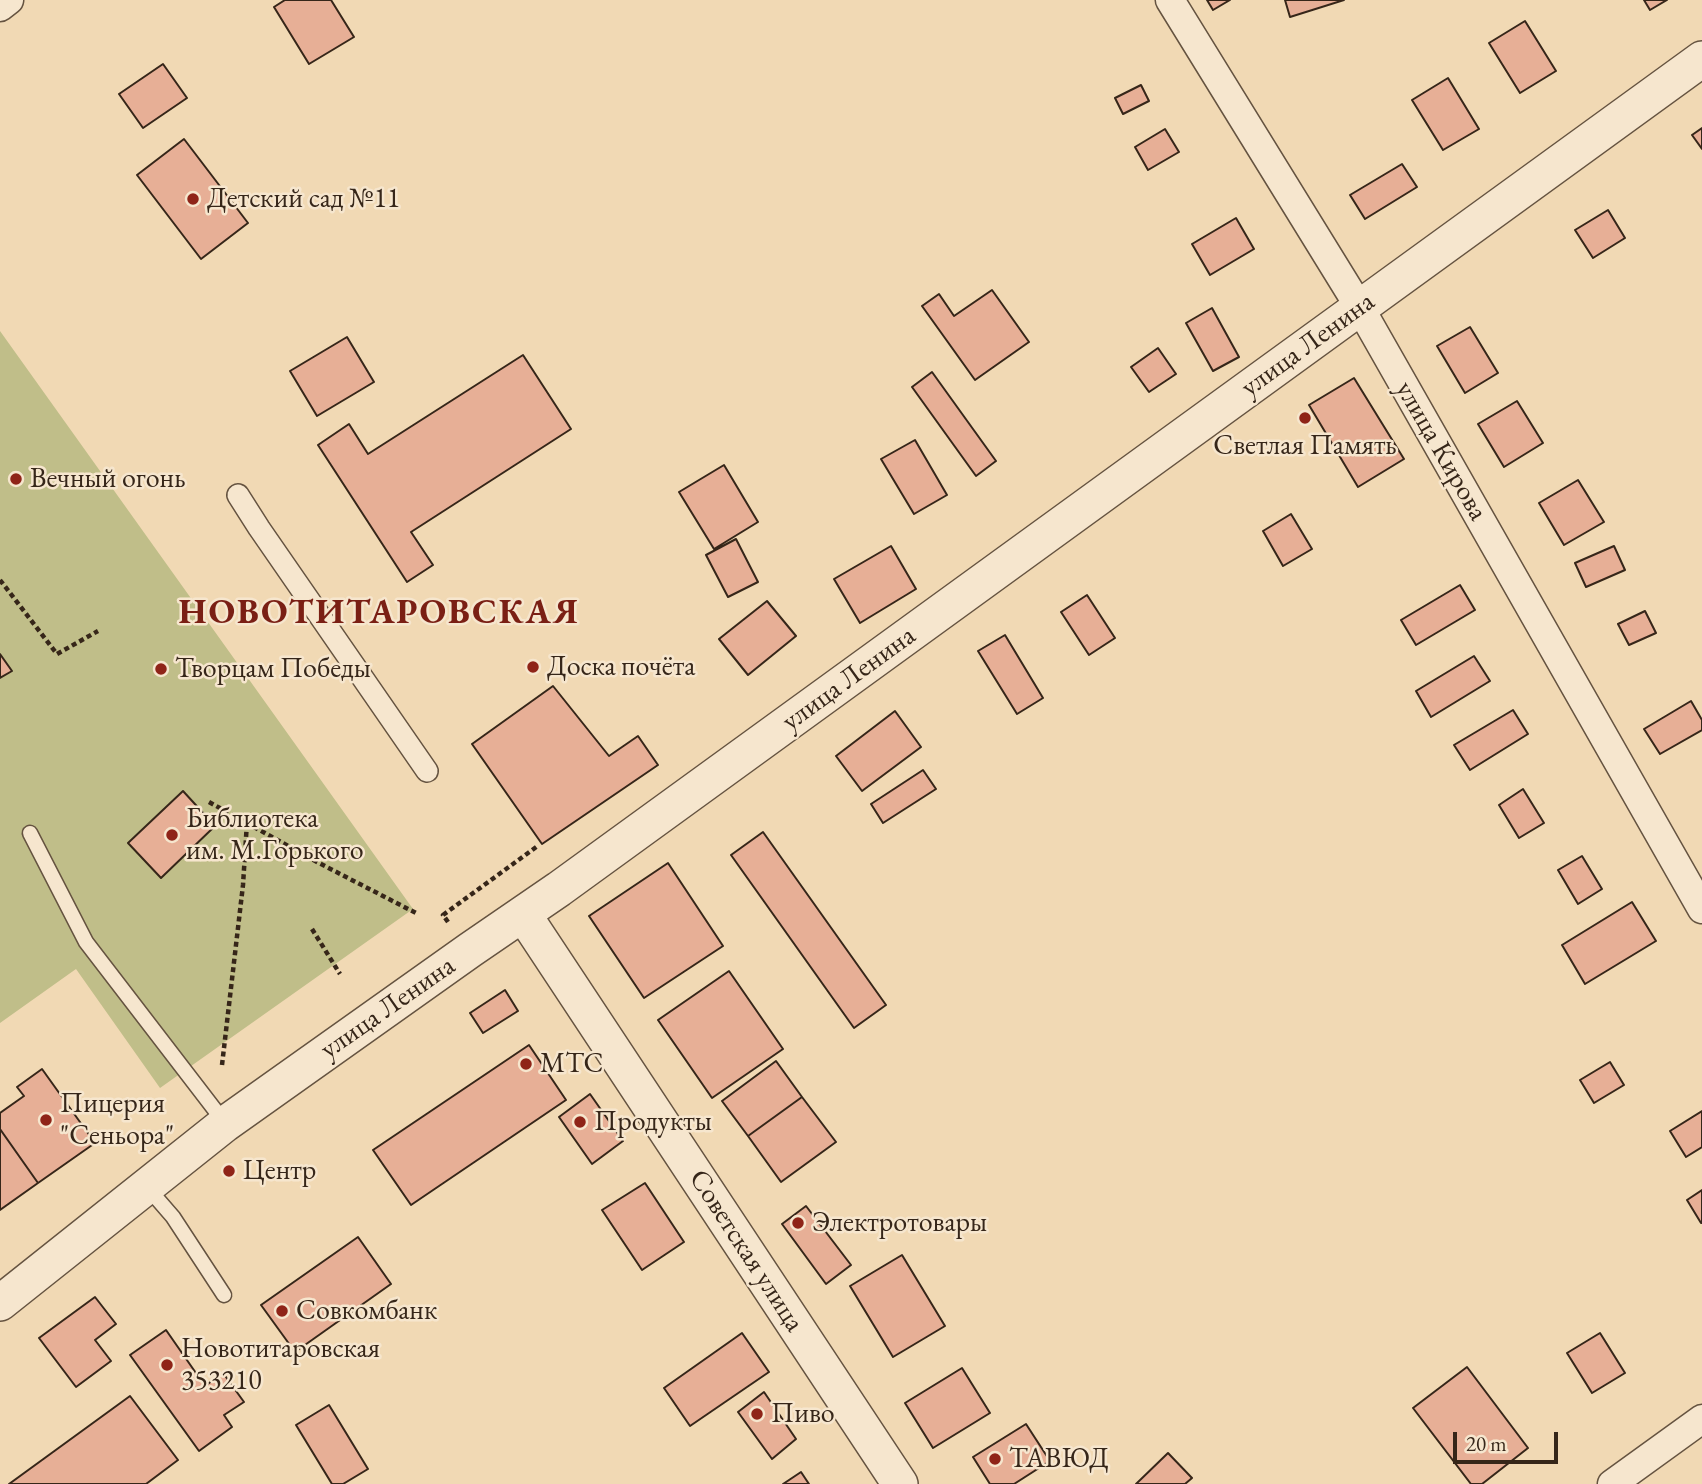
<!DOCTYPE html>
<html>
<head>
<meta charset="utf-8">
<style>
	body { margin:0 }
	#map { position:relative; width:1702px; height:1484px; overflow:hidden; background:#f1d9b4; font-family:"EB Garamond",serif }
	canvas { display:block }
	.scale { position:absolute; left:1453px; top:1432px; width:105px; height:32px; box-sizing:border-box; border:4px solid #362619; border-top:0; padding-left:9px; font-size:21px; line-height:24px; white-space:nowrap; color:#362619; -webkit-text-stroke:5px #f6e6ce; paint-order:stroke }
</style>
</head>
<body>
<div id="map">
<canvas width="1702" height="1484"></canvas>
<div class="scale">20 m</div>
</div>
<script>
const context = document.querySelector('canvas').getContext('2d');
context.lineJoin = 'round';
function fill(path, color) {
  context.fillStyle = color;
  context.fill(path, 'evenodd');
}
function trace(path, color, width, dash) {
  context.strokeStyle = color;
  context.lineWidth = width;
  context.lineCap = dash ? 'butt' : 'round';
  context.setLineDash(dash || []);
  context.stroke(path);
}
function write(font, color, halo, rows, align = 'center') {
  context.font = font + ' "EB Garamond",serif';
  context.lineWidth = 5;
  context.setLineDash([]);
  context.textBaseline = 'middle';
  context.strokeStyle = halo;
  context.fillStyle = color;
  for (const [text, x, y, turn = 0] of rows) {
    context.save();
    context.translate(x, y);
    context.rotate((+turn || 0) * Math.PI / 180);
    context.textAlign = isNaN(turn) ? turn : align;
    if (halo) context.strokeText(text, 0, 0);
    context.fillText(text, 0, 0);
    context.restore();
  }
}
const green = new Path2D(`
	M0 331 413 909 160 1088 76 969 0 1023Z`);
const building = new Path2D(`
	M285 0H331L354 37 309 64 274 7Z
	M1207 0H1230L1213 10Z
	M1285 0H1344L1290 17Z
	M1644 0H1667L1650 10Z
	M1525 21 1556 71 1520 93 1489 43Z
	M163 64 187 98 143 128 119 94Z
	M1448 78 1479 129 1443 150 1412 100Z
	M1141 85 1149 101 1123 114 1115 98Z
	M1702 128V149L1692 135Z
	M1165 129 1179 152 1148 170 1135 147Z
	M184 139 248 223 201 259 137 175Z
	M1402 164 1417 187 1365 219 1350 195Z
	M1608 210 1625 238 1593 258 1575 230Z
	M1236 218 1254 249 1210 275 1192 244Z
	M992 290 1029 342 975 380 922 306 939 294 954 316Z
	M1212 308 1239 357 1213 371 1186 323Z
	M1470 327 1498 373 1465 393 1437 346Z
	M347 337 374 382 317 416 290 371Z
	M1158 348 1176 374 1149 392 1131 367Z
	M523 355 571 429 411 532 433 565 407 582 318 445 349 424 368 454Z
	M932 372 996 461 976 476 912 387Z
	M1354 378 1404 459 1358 487 1309 405Z
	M1517 401 1543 443 1504 467 1478 424Z
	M915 440 947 495 914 514 881 459Z
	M724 465 758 522 714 549 679 492Z
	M1578 480 1604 522 1564 545 1539 503Z
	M1291 514 1312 549 1283 566 1263 531Z
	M736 539 758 582 728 597 706 555Z
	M891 546 916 589 860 623 834 579Z
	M1614 546 1625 570 1586 587 1575 563Z
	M1460 585 1475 610 1416 645 1401 620Z
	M1087 595 1115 638 1089 655 1061 612Z
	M767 601 796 636 748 675 719 639Z
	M1645 611 1656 633 1629 645 1618 624Z
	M1005 635 1043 698 1017 714 978 651Z
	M0 654 12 671 0 678Z
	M1474 656 1490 681 1431 717 1416 691Z
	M553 686 609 756 638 736 658 765 542 844 472 744Z
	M1691 701 1702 720V730L1660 754 1644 729Z
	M1513 710 1528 734 1470 770 1454 745Z
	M895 711 921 747 862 791 836 756Z
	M923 770 936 789 883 823 871 804Z
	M1523 789 1544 823 1519 838 1499 805Z
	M183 791 215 826 161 878 128 843Z
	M763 832 886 1005 854 1028 731 855Z
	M1582 856 1602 889 1578 904 1558 870Z
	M668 863 723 946 644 998 589 916Z
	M1632 902 1656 941 1585 984 1562 945Z
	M729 971 783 1049 712 1098 658 1020Z
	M505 990 518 1011 483 1033 470 1013Z
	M529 1045 566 1100 411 1205 373 1150Z
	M776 1061 802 1097 748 1136 722 1101Z
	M1610 1062 1624 1085 1594 1103 1580 1080Z
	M42 1069 95 1143 38 1183 0 1129V1113L24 1096 17 1087Z
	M590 1094 623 1141 592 1164 559 1117Z
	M802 1097 836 1142 781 1182 748 1136Z
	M1702 1111V1147L1686 1157 1670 1131Z
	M0 1129 38 1183 0 1210Z
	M645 1183 684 1242 642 1270 602 1210Z
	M1702 1190V1223H1701L1687 1200Z
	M806 1206 851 1265 826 1284 782 1224Z
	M358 1237 391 1284 295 1352 261 1305Z
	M902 1255 945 1326 893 1357 850 1286Z
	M95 1297 116 1324 95 1340 111 1361 76 1387 39 1338Z
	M166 1330 205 1386 223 1373 244 1402 224 1415 232 1427 199 1451 130 1355Z
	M742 1333 769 1372 690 1426 664 1388Z
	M1600 1333 1625 1373 1592 1393 1567 1353Z
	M1467 1367 1528 1448 1482 1484H1471L1413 1408Z
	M962 1368 990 1413 933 1448 905 1403Z
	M764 1392 796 1439 772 1459 738 1412Z
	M130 1396 178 1460 146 1484H9Z
	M329 1405 368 1469 343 1484H332L296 1425Z
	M1026 1424 1050 1461 1014 1484H990L973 1457Z
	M1168 1453 1192 1478 1185 1484H1136Z
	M801 1472 809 1484H783Z`);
const path = new Path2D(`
	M0 580 57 654 98 631
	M209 802 317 862 416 913
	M448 922 443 915 539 845
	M312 929 340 974
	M222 1065 243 885 247 822`);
const service = new Path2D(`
	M30 833 86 942 225 1123
	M147 1187 173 1217 224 1295`);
const pedestrian = new Path2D(`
	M238 495 259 528 427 771`);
const minor = new Path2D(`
	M1170 0 1360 308 1702 909
	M0 7 9 0
	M1612 1484 1702 1419`);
const tertiary = new Path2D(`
	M523 914 900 1484
	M0 1303 225 1124 470 950 559 889 1702 59`);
const markers = [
	[193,199,7,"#8f2418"],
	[1305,418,7,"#8f2418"],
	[16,479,7,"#8f2418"],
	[533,667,7,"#8f2418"],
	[161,669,7,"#8f2418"],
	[172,835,7,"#8f2418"],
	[526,1064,7,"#8f2418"],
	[46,1120,7,"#8f2418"],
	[580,1122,7,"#8f2418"],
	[229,1171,7,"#8f2418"],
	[798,1223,7,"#8f2418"],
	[282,1311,7,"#8f2418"],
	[167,1365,7,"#8f2418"],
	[757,1414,7,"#8f2418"],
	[995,1459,7,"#8f2418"]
];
const poiNames = [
	["Детский сад №11",207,199],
	["Светлая Память",1305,446,"center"],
	["Вечный огонь",30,479],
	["Доска почёта",547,667],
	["Творцам Победы",175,669],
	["Библиотека",186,819],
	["им. М.Горького",186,851],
	["МТС",540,1064],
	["Пицерия",60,1104],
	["\"Сеньора\"",60,1136],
	["Продукты",594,1122],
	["Центр",243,1171],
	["Электротовары",812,1223],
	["Совкомбанк",296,1311],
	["Новотитаровская",181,1349],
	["353210",181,1381],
	["Пиво",771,1414],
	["ТАВЮД",1009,1459]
];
const streetNames = [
	["улица Ленина",1308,345,-36],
	["улица Кирова",1441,451,60],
	["улица Ленина",849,679,-36],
	["улица Ленина",388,1008,-35],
	["Советская улица",746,1251,57]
];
const districtNames = [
	["НОВОТИТАРОВСКАЯ",379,613]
];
fill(green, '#c0be89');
fill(building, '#e7af96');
trace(building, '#362619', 2);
trace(service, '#655340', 17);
trace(pedestrian, '#655340', 24);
trace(minor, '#655340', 31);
trace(tertiary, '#655340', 38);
trace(path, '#362619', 4.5, [5, 3.5]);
trace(service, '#f6e6ce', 14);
trace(pedestrian, '#f6e6ce', 21);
trace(minor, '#f6e6ce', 28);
trace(tertiary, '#f6e6ce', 35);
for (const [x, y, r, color] of markers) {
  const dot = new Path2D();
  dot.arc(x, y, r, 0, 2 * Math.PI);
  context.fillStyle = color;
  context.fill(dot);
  trace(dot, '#f6e6ce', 2.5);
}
write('28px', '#362619', '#f6e6ce', poiNames, 'left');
write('28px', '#362619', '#f6e6ce', streetNames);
context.letterSpacing = '2px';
write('bold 35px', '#7a1f14', '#f6e6ce', districtNames);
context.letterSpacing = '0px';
</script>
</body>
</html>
